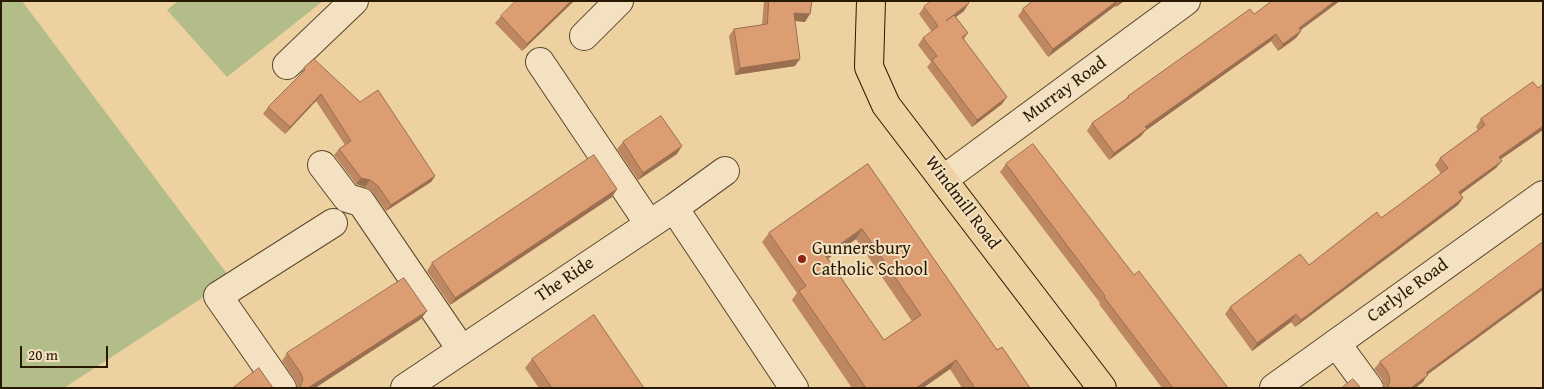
<!DOCTYPE html>
<html>
<head>
<meta charset="utf-8">
<style>
	body { margin:0 }
	#map { position:relative; width:1544px; height:389px; overflow:hidden; background:#edd1a1; font-family:"Gentium Book Plus",serif }
	canvas { display:block }
	.frame { position:absolute; inset:0; border:2px solid #281902; pointer-events:none }
	.scale { position:absolute; left:20px; top:346px; width:88px; height:22px; box-sizing:border-box; border:2px solid #281902; border-top:0; padding-left:6px; font-size:15px; line-height:18px; white-space:nowrap; color:#281902; -webkit-text-stroke:4px #f3e1c2; paint-order:stroke }
</style>
</head>
<body>
<div id="map">
<canvas width="1544" height="389"></canvas>
<div class="frame"></div>
<div class="scale">20 m</div>
</div>
<script>
const context = document.querySelector('canvas').getContext('2d');
context.lineJoin = 'round';
function fill(path, color) {
  context.fillStyle = color;
  context.fill(path, 'evenodd');
}
function trace(path, color, width, dash) {
  context.strokeStyle = color;
  context.lineWidth = width;
  context.lineCap = dash ? 'butt' : 'round';
  context.setLineDash(dash || []);
  context.stroke(path);
}
function write(font, color, halo, rows, align = 'center') {
  context.font = font + ' "Gentium Book Plus",serif';
  context.lineWidth = 4;
  context.setLineDash([]);
  context.textBaseline = 'middle';
  context.strokeStyle = halo;
  context.fillStyle = color;
  for (const [text, x, y, turn = 0] of rows) {
    context.save();
    context.translate(x, y);
    context.rotate((+turn || 0) * Math.PI / 180);
    context.textAlign = isNaN(turn) ? turn : align;
    if (halo) context.strokeText(text, 0, 0);
    context.fillText(text, 0, 0);
    context.restore();
  }
}
const green = new Path2D(`
	M1 1H22L231 279 64 388H1Z
	M178 1H323L227 77 167 10Z`);
const minor = new Path2D(`
	M584 36 619 1
	M540 62 649 224
	M287 65 354 1
	M322 165 347 198 361 202 461 349
	M944 179 1186 1
	M674 208 794 388
	M1336 343 1369 388
	M282 388 218 296 333 223
	M405 388 674 208 725 171
	M1274 388 1543 195`);
const major = new Path2D(`
	M871 1 869 67 886 105 1102 388`);
const wall = new Path2D(`
	M574 1 522 51 495 23 501 16Z
	M764 1H812L805 22 795 21V66L735 75 729 36 734 29 762 25Z
	M1033 1H1124L1116 7 1115 6 1048 57 1018 16 1023 9Z
	M924 7 964 11 956 17 968 33 964 39 1002 104 972 127 927 67 931 62 918 45 923 38 932 32 919 14Z
	M1254 14 1301 30V31L1296 38 1278 51 1271 41 1145 131 1141 136 1109 160 1087 131 1092 123 1126 99 1128 96Z
	M304 68 435 176 431 182 386 211 373 193 365 187 356 184 334 155 339 149 345 145 316 101 285 134 263 114 268 107 300 75Z
	M1533 82 1496 168 1461 194 1463 198 1458 205 1295 327 1291 322 1252 351 1225 314 1230 307 1309 265 1381 218 1403 202 1441 174 1435 165 1440 158 1478 130 1476 127 1481 119Z
	M623 142 677 154 638 180 617 149Z
	M868 164 997 350 1030 388H962L950 369 923 388H852L792 300 797 293 762 242 769 233ZM856 239 912 321 884 340 828 258Z
	M1006 164 1134 275 1228 388H1162L1099 304 1100 303 1000 172Z
	M617 189 612 197 450 305 427 271 432 263Z
	M421 319 315 388H297V386L295 380 282 361 287 353Z
	M532 359 644 388H539L525 368Z
	M1380 362 1427 375 1423 382 1415 388H1384L1382 379 1374 369Z`);
const shadedWall = new Path2D(`
	M571 1H574L522 51 527 44Z
	M1117 1H1118L1115 6 1048 57 1053 49Z
	M1121 1H1124L1116 7Z
	M1335 1H1340L1294 35 1299 28Z
	M969 3 964 11 941 28 946 21Z
	M794 13 810 14 805 22 789 20Z
	M1301 31 1296 38 1278 51 1283 44Z
	M1276 34 1271 41 1145 131 1141 136 1109 160 1114 153 1145 127Z
	M800 59 795 66 735 75 740 68Z
	M321 94 316 101 285 134 290 127Z
	M1007 97 1002 104 972 127 977 120Z
	M1543 126V130L1494 164 1499 157Z
	M682 146 677 154 638 180 643 173Z
	M1502 161 1496 168 1454 199 1459 192Z
	M435 176 431 182 386 211 391 205Z
	M361 178 370 180 365 187 356 184Z
	M617 189 612 197 450 305 455 298Z
	M1463 198 1458 205 1295 327 1301 320Z
	M862 229 856 239 819 265 825 255Z
	M1543 287V290L1427 375 1423 382 1415 388H1411L1426 373Z
	M427 311 421 319 315 388H308Z
	M1296 314 1291 322 1252 351 1257 343Z
	M956 360 950 369 923 388H916Z`);
const building = new Path2D(`
	M516 1H571L527 44 501 16Z
	M769 1H812L810 14 794 13 800 59 740 68 734 29 767 24Z
	M931 1H967L969 3 946 21 954 15 968 33 962 37 1007 97 977 120 932 60 937 56 923 38 938 26 924 7Z
	M1033 1H1117L1053 49 1023 9Z
	M1272 1H1335L1299 28 1301 31 1283 44 1276 34 1145 127 1147 129 1114 153 1092 123 1129 97 1128 96 1250 9 1254 14Z
	M314 59 360 102 378 90 435 176 391 205 378 186 370 180 361 178 339 149 351 141 321 94 290 127 268 107 305 70 304 68Z
	M1533 82 1538 88 1543 84V126L1499 157 1502 161 1459 192 1463 198 1301 320 1296 314 1257 343 1230 307 1300 254 1309 265 1377 212 1381 218 1403 202 1448 168 1440 158 1485 125 1481 119Z
	M661 116 682 146 643 173 623 142Z
	M1033 144 1134 275 1139 271 1228 388H1173L1104 297 1105 296 1006 164Z
	M594 155 617 189 455 298 432 263Z
	M868 164 997 350 1002 347 1030 388H975L956 360 916 388H866L799 291 806 286 769 233ZM862 229 921 315 884 340 825 255Z
	M1543 242V287L1426 373 1428 375 1411 388H1388L1390 379 1387 371 1380 362Z
	M404 278 427 311 308 388H300L303 379 300 372 287 353Z
	M594 315 644 388H552L532 359Z
	M259 368 273 388H233Z
	M1353 379 1361 388H1342Z`);
const markers = [
	[802,259,5,"#8f2418"]
];
const streetNames = [
	["Murray Road",1065,90,-36],
	["Windmill Road",962,203,53],
	["The Ride",565,280,-34],
	["Carlyle Road",1408,291,-36]
];
const poiNames = [
	["Gunnersbury",812,249],
	["Catholic School",812,270]
];
fill(green, '#b2bd89');
trace(minor, '#59472a', 30);
trace(major, '#281902', 30);
trace(minor, '#f3e1c2', 28);
trace(major, '#edd1a1', 28);
fill(wall, '#bd8762');
fill(shadedWall, '#9a6e50');
fill(building, '#dc9d72');
trace(building, '#9a6e50', 1);
for (const [x, y, r, color] of markers) {
  const dot = new Path2D();
  dot.arc(x, y, r, 0, 2 * Math.PI);
  context.fillStyle = color;
  context.fill(dot);
  trace(dot, '#f3e1c2', 2);
}
write('18px', '#281902', '#f3e1c2', streetNames);
write('18px', '#281902', '#f3e1c2', poiNames, 'left');
</script>
</body>
</html>
